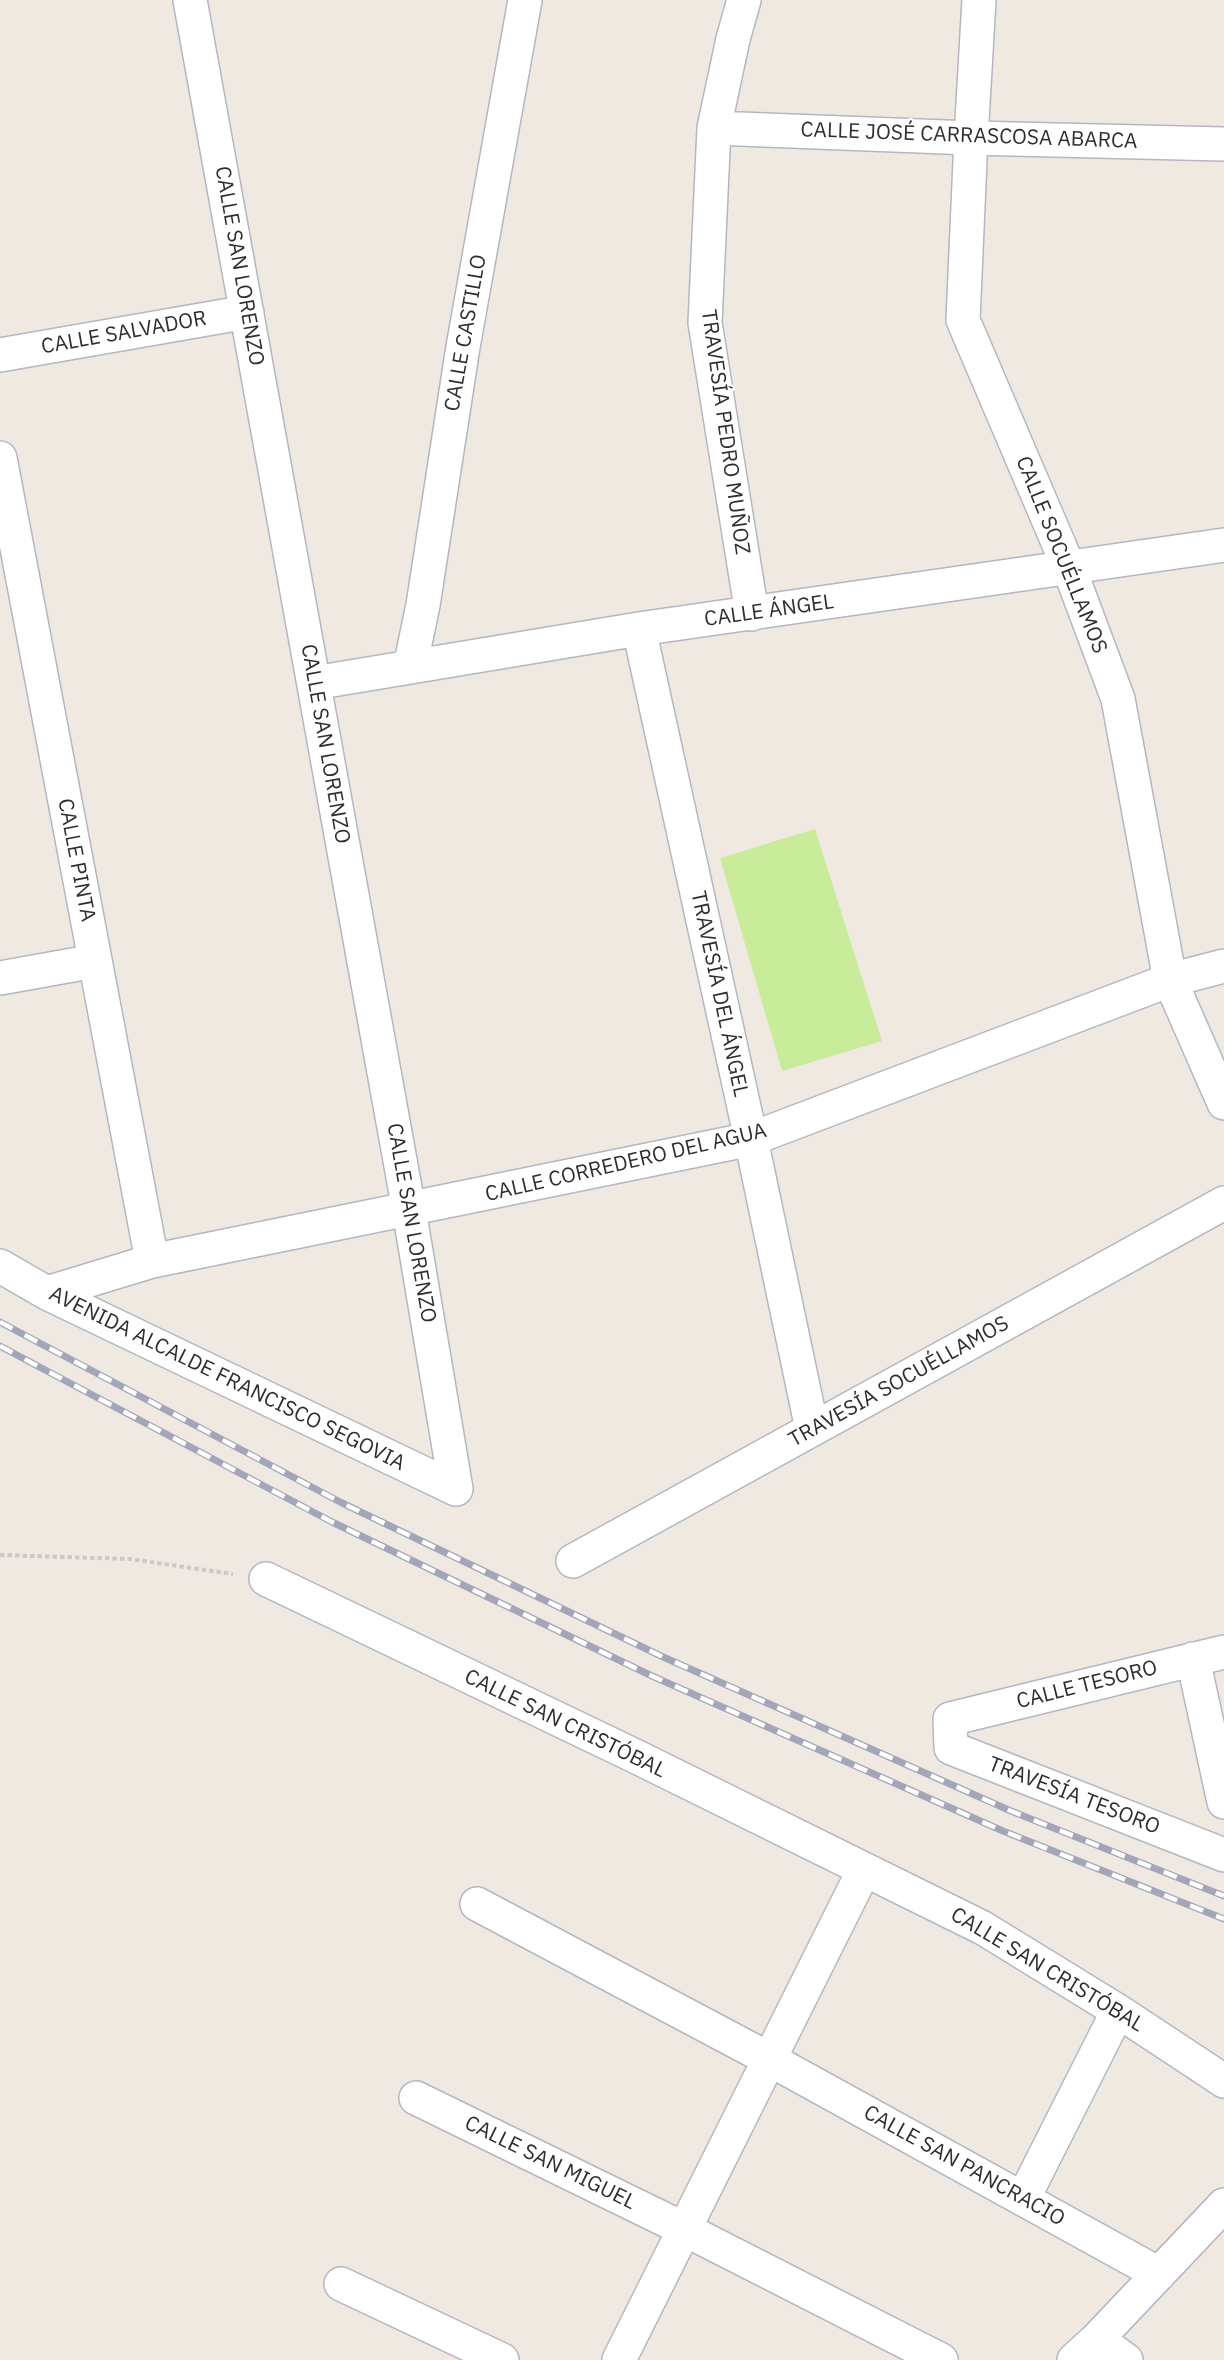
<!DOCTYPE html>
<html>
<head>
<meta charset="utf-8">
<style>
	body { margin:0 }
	canvas { display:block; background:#efe9e1 }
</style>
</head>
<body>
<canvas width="1224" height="2360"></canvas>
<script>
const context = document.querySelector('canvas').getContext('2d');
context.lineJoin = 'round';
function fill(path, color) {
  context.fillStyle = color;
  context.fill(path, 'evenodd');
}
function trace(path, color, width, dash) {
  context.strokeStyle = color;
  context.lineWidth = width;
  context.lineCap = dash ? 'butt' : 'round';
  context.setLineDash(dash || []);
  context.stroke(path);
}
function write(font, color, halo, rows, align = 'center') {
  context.font = font + ' "IBM Plex Sans",sans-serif';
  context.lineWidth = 4.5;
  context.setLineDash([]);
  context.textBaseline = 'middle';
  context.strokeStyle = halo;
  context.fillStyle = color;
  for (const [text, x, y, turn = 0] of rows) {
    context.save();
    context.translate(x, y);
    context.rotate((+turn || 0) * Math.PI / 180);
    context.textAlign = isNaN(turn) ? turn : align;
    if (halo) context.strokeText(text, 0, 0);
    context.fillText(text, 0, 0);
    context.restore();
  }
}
const pitch = new Path2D(`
	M815 829 882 1041 782 1071 720 858Z`);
const path = new Path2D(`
	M0 1555 130 1559 233 1574`);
const minor = new Path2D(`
	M190 0 409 1210 456 1489
	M744 0 733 39 714 128 705 323 752 614
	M979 0 971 138 963 320 1069 568 1118 699 1170 980 1224 1103
	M714 128 971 138 1224 144
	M0 355 247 312
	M0 458 152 1261
	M639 629 751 1139 812 1429
	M410 667 423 605 463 347 525 0
	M314 683 639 629 1224 545
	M0 978 95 961
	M0 1266 47 1293 456 1489
	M47 1293 152 1261 751 1139 1170 980 1224 966
	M573 1561 1224 1203
	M266 1579 637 1757 983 1928 1118 2011 1224 2081
	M1224 1652 950 1719 951 1748 1224 1855
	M1193 1659 1224 1802
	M477 1904 769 2059 1159 2274
	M416 2098 684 2229 941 2360
	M1023 2199 1118 2011
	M341 2284 502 2360
	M1097 2339 1126 2360
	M619 2360 864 1870
	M1074 2360 1097 2339 1224 2205`);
const rail = new Path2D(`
	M0 1322 342 1503 661 1656 1011 1811 1224 1896
	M0 1346 332 1522 652 1676 1003 1831 1224 1919`);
const streetNames = [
	["CALLE JOSÉ CARRASCOSA ABARCA",969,136,2],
	["CALLE SAN LORENZO",239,266,80],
	["CALLE SALVADOR",124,333,-10],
	["CALLE CASTILLO",466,333,-80],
	["TRAVESÍA PEDRO MUÑOZ",725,432,82],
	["CALLE SOCUÉLLAMOS",1061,555,68],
	["CALLE ÁNGEL",769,611,-8],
	["CALLE SAN LORENZO",325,744,80],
	["CALLE PINTA",76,860,79],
	["TRAVESÍA DEL ÁNGEL",719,994,78],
	["CALLE CORREDERO DEL AGUA",626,1163,-13],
	["CALLE SAN LORENZO",411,1223,80],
	["AVENIDA ALCALDE FRANCISCO SEGOVIA",227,1379,26],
	["TRAVESÍA SOCUÉLLAMOS",899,1382,-29],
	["CALLE TESORO",1087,1685,-14],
	["CALLE SAN CRISTÓBAL",565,1724,26],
	["TRAVESÍA TESORO",1074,1796,21],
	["CALLE SAN CRISTÓBAL",1047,1970,31],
	["CALLE SAN MIGUEL",550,2163,26],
	["CALLE SAN PANCRACIO",964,2166,29]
];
fill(pitch, '#c9ec9a');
trace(minor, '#b4b7c1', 36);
trace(path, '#c9c9c9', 4, [4.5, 3]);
trace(minor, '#fff', 33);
trace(rail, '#a3a6b8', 7);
trace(rail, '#fff', 4.5, [14]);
write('21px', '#2e2e2e', '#fff', streetNames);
</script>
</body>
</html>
